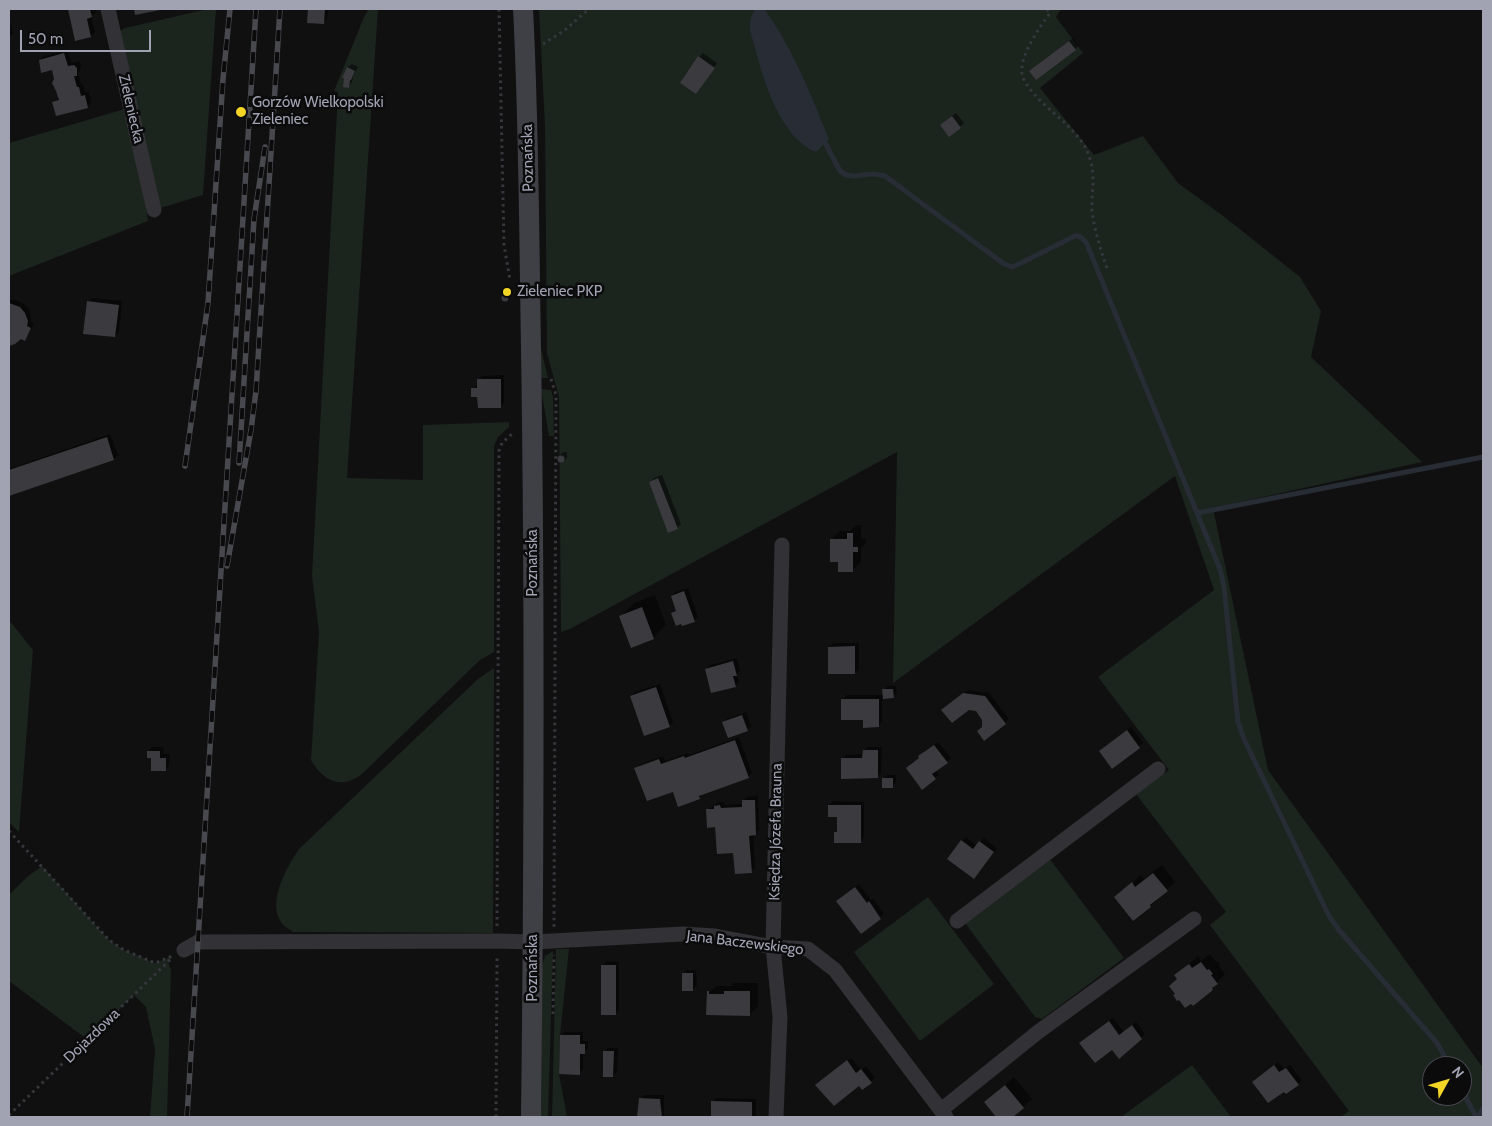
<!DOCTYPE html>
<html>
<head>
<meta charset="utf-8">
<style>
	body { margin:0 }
	#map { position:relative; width:1492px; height:1126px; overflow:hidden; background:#101011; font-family:Cabin,sans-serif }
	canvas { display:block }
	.frame { position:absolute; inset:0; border:10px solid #a1a3b3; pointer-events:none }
	.north { position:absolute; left:1422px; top:1056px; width:50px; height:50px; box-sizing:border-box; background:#0b0b0c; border:1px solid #47484f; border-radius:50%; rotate:51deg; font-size:14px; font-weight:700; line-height:20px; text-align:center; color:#a1a3b3 }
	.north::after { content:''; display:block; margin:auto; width:18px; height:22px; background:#f3d526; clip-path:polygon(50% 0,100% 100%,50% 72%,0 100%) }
	.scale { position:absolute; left:20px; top:30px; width:131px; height:22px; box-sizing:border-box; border:2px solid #a1a3b3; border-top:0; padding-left:6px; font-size:15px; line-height:18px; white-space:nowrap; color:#a1a3b3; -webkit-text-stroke:4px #0b0b0c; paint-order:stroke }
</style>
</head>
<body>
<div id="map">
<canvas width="1492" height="1126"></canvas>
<div class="frame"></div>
<div class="north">N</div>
<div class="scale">50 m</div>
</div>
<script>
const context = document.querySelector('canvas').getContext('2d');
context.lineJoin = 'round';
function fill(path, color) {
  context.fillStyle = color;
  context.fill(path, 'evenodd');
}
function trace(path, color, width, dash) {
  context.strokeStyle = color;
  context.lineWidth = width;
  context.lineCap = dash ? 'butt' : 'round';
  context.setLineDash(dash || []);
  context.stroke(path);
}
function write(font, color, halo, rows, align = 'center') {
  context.font = font + ' Cabin,sans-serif';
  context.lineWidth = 5;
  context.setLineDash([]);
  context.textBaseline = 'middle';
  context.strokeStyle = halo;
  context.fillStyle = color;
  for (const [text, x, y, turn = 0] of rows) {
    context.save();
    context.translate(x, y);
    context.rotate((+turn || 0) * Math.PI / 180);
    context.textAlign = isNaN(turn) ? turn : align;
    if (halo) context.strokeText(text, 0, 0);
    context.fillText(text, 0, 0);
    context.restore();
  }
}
const green = new Path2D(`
	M208 9H216L203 195 154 210 114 35 125 28Z
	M369 9H378L347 478 423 480V425L509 422V427L498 437 494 446V652L480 660 363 773C342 791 323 781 311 760L319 632 312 576 338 92 334 91 364 17Z
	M539 9H1061L1056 17 1083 53 1040 88 1094 155 1143 136 1178 183 1222 215 1300 277 1321 311 1311 357 1422 462 1213 508 1268 770 1483 1068V1117H1340L1349 1111 1210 925 1226 912 1136 794 1169 770 1098 677 1214 590 1175 476 893 683 897 452 570 629 561 632 559 397 547 353 545 127ZM1432 1066H1462V1096H1432Z
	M128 108 148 221 9 276V143Z
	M541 349 548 378H540Z
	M541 389 551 390 553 397 554 436H549Z
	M9 620 33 650 19 832 9 822Z
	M494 668 493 933 293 932C289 929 283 926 281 922 267 901 287 867 299 849L478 679Z
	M1049 858 1124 958 1042 1019 1035 1017 965 923Z
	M42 866 109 940 124 950 155 963 173 956 168 962 171 970 167 1117H150L155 1049 146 1007 134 995 88 1040 9 981V895L27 877Z
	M928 897 994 984 920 1041 854 952Z
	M556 949H569L560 1035 559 1074 567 1117H552Z
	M553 951 548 1117H541L542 966 545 956Z
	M1192 1065 1231 1117H1121Z`);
const water = new Path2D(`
	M755 9 765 10C793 49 811 95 829 139L816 152C781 138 763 81 755 47 753 40 749 30 750 24 750 19 753 13 755 9Z`);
const shadow = new Path2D(`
	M70 9H95L96 12 91 16 95 32 91 36 76 40Z
	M309 9H328L327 19 323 23 308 22Z
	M9 19 13 33 9 37Z
	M1073 38 1079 46 1075 49 1035 67Z
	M68 50 71 63 79 61 81 64 80 70 78 73 81 84H83L85 92H89L91 103 87 107 54 102 59 98 53 69 40 60 44 56Z
	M703 53 717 63 696 93 699 57Z
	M352 64 358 67 353 76 352 82 349 86 344 77 348 67Z
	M956 113 964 123 960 127 941 125Z
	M508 290 511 291V297L507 301H505L504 294Z
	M92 298 122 301 119 332 115 336 88 302Z
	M9 300H16L24 304 29 309 31 317V322L34 324 28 335 25 339 21 337 14 343 9 345Z
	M504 375V403L500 407 478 396 472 389 478 385V380L482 376Z
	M110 434 118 455 114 459 9 495V469Z
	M564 452H567V458L563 462 560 461V455Z
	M662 475 681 524 677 528 650 482 654 478Z
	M857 525H861V539H866V543L861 548V562L853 570 839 561 832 539 840 531H850Z
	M688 588 698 617 694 620 673 613 677 609 672 596 676 592Z
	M655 595 666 625 653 638 621 616 634 603Z
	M833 643H859V669L855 672 829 647Z
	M737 658 740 671 737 674 739 682 735 686 707 669 710 665Z
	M660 684 673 722 669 726 631 696 635 692Z
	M888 686H896L897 693 893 697 882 698V722L878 726 864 719 843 699 847 695H884V690Z
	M968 690 989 693 1009 719 985 739 983 720 976 710 947 706Z
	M746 712 751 726 747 730 724 723 727 719Z
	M1131 727 1143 743 1112 767 1100 751Z
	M739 737 752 773 748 777 703 793 699 798 674 790 635 769 639 765 663 756 665 761 688 753 689 755Z
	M938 742 951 758 936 770 939 775 935 778 908 768 921 758 923 752Z
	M152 747H163L164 754H170L169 766 165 770 148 751Z
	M868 747H882L881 773 877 777 842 758 846 755 864 754V751Z
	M887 775H896V782L892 786 883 779Z
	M758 796 759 830 753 834 755 868 751 872 734 852 707 810 719 802H724V805L743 804V801L747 797Z
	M833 801 864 802V838L860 842 836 832 838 830V816L829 805Z
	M966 837 977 846 984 838 997 848 978 874 962 841Z
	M1162 865 1175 882 1151 906 1133 920 1115 897 1141 875 1144 879Z
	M859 884 871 900 873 898 884 914 861 932 841 897Z
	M1210 954 1216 962 1218 961 1220 965 1219 966 1225 974 1212 989 1178 978 1176 975 1198 956 1201 961Z
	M607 961 619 962V1010L615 1014 603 965Z
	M687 970H696L697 985 693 989 683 974Z
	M734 983H758V1006L749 1015 708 994 716 986H731Z
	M1113 1018 1124 1032 1136 1022 1145 1034 1119 1057 1113 1048 1085 1039Z
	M565 1032H583V1041H588V1048L583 1052V1070L579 1073 561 1036Z
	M608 1048H618L617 1072 613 1076 604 1052Z
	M851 1058 861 1070 866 1066 875 1078 871 1082 859 1085 821 1081Z
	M1278 1062 1284 1069 1290 1065 1302 1080 1298 1084 1258 1078Z
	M1014 1077 1032 1099 1011 1117H998L985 1102Z
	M644 1095H664V1117H638L640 1099Z
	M716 1098 756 1099V1117H712V1102Z`);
const stream = new Path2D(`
	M822 137 840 171C851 180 860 174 872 174 877 174 880 175 885 176L1004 264 1012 267 1019 264 1075 236H1079L1086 242 1220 569 1224 587 1238 722 1244 739 1329 916 1339 930 1437 1043 1450 1066
	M1197 513 1483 457
	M1462 1090 1476 1117
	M1478 1117 1483 1108`);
const building = new Path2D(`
	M68 9H90L92 17 87 19 91 37 75 41Z
	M134 9H160V10L135 15Z
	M308 9H325L324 24 307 23Z
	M1069 41 1076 50 1036 80 1029 71Z
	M64 53 68 66 74 65 77 68V76H74L77 87H79L81 96 85 95 88 108 56 116 52 102 59 100 56 91 52 83 54 79 52 70 41 73 39 60Z
	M698 56 715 68 696 94 680 83Z
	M347 67 355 71 351 80H350L349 88 343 87 344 78H342Z
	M952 116 961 128 949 137 940 125Z
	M501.5 298a3.5 3.5 0 1 1 7 0a3.5 3.5 0 1 1-7 0Z
	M87 301 119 305 115 337 83 334Z
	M9 303 20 307 25 313 28 321 27 326 31 328 25 341 21 339 15 344 9 346Z
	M477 379H501V408H478L477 397H471V388H477Z
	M107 437 114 460 9 496V470Z
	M557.5 459a3.5 3.5 0 1 1 7 0a3.5 3.5 0 1 1-7 0Z
	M658 478 678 529 668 533 649 482Z
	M847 533H853V547H858V552H853V572H838V562H830V539H847Z
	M684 591 695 622 682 626 681 624 676 626 671 613 676 611 671 596Z
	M642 607 654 639 631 648 619 616Z
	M855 646V674H828V647Z
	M733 661 737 676H733L736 687 711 693 705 669Z
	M656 687 670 727 644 736 630 696Z
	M882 689H893L894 698 883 699Z
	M963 693 985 696 1006 724 984 741 977 731 982 727V720L976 711 969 710 952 723 941 710Z
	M841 699H879V727L863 728V720H841Z
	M742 715 748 731 728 738 722 722Z
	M1127 730 1140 748 1112 769 1099 751Z
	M735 740 749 778 699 796 700 799 678 807 673 792 647 801 634 768 659 759 661 764 684 756 685 758Z
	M934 745 948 763 932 774 936 779 922 790 906 768 919 758 918 756Z
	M863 750H878V778L841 779V758H862Z
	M147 751H160V758H166V771H151V758H147Z
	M882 778H893V788H882Z
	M742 800H755L756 835 749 836 752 873 735 874 733 853 717 854 715 827 707 828 706 809H714V806L720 805 721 808 742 807Z
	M828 805H861V843H834V832H837V817H828Z
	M961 840 973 849 979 841 994 852 974 879 947 859Z
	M1153 873 1168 891 1150 905 1151 907 1133 921 1114 897 1132 882 1135 887Z
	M855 887 867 903 869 901 881 919 861 934 836 901Z
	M1201 962 1207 970 1209 969 1213 974 1211 975 1218 984 1212 988 1213 990 1193 1006 1191 1004 1185 1008 1179 1000 1177 1001 1173 995 1175 994 1169 986 1177 979 1174 975 1189 964 1192 968Z
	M601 965H616V1015H601Z
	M682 973H693V991H682Z
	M707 991H709V994H724V991H750V1016L706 1015Z
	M1109 1021 1119 1035 1132 1025 1142 1039 1119 1059 1112 1050 1095 1063 1079 1043Z
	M560 1035H580V1044H585V1054H580V1075L559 1074Z
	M603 1051H614L613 1077H603Z
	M847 1060 856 1073 861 1069 872 1083 862 1090 859 1086 834 1106 815 1085Z
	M1274 1065 1279 1072 1286 1068 1299 1085 1286 1094 1284 1092 1268 1103 1252 1082Z
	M1005 1085 1024 1108 1013 1117H996L984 1102Z
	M639 1098 660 1099 662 1117H637Z
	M711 1101 752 1102V1117H711Z`);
const path = new Path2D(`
	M499 9 504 245 510 280
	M1047 9 1050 13C1040 27 1019 56 1022 74 1025 91 1055 113 1067 125 1077 135 1086 145 1090 159 1096 177 1091 194 1092 212 1095 232 1101 252 1108 271
	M543 44 565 30 589 9
	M551 379 556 395 554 927
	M9 831 109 940 124 950 155 963 172 956
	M497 926 499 451 502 443 513 433
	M553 1014 554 955
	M9 1115 172 958
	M496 1117 497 957`);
const street = new Path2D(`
	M108 9 154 210
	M957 921 1158 769
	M184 950 198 942 497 941 533 942 683 934 715 936 773 947 808 949 835 970 946 1117
	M941 1110 1038 1032 1194 919
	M776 1117 780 1017 773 947 782 545`);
const secondary = new Path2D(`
	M523 9C529 122 529 235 531 348 535 605 534 861 531 1117`);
const rail = new Path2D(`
	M239 463 254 219 265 147
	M185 466 208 303 223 79 230 9
	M227 566 251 430 256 391 280 9
	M187 1117 256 9`);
const markers = [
	[241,112,6,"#f3d526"],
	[507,292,5,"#f3d526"]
];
const poiNames = [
	["Gorzów Wielkopolski",252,103],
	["Zieleniec",252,120],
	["Zieleniec PKP",517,292]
];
const streetNames = [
	["Zieleniecka",131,109,77],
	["Poznańska",528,158,-91],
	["Poznańska",533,563,-90],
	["Księdza Józefa Brauna",776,832,-89],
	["Jana Baczewskiego",745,943,7],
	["Poznańska",533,968,-90],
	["Dojazdowa",92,1036,-44]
];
fill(green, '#1c241e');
fill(water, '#272c35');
fill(shadow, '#0007');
trace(stream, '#272c35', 5);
fill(building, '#3a3a3f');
trace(path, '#37383d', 3, [2.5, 4]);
trace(street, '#313136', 15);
trace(secondary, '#3f3f46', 20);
trace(rail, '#48484f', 5.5);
trace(rail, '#0b0b0c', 4, [11]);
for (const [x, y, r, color] of markers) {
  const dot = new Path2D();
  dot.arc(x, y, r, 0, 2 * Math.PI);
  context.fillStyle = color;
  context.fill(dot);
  trace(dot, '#0b0b0c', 2);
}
write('15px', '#a1a3b3', '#0b0b0c', poiNames, 'left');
write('15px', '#a1a3b3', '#0b0b0c', streetNames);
</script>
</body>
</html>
